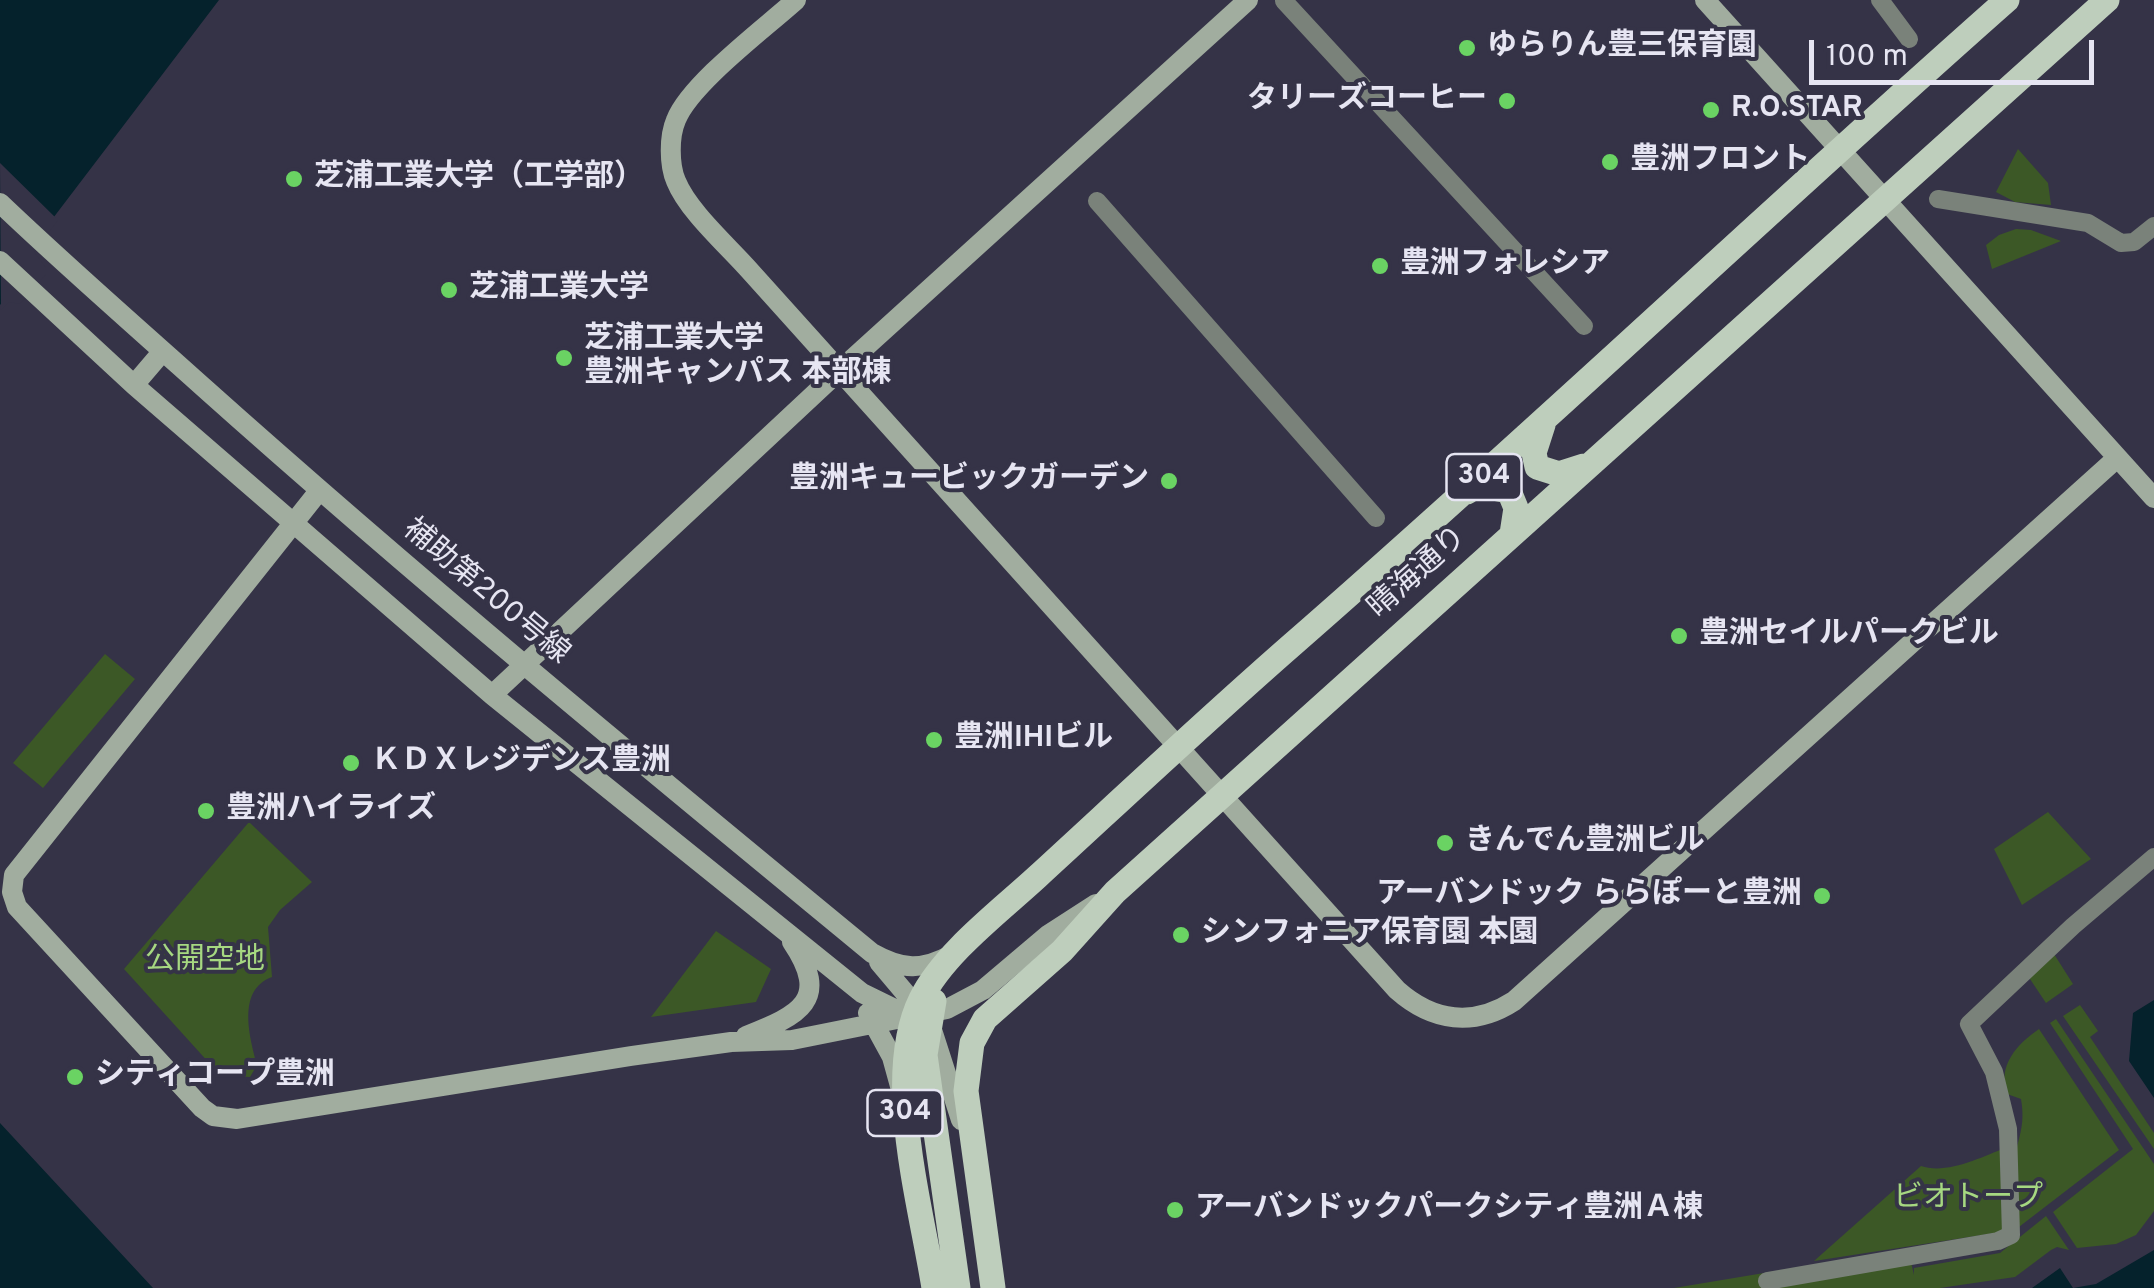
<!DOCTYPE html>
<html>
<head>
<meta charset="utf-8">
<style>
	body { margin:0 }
	#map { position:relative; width:2154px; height:1288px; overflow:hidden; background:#353347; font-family:Overpass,sans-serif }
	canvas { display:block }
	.scale { position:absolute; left:1809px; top:40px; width:285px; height:45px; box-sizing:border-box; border:5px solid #e6e5f2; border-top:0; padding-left:12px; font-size:30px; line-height:35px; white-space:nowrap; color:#e6e5f2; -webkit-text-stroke:8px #353347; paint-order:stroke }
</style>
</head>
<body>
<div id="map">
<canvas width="2154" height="1288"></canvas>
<div class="scale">100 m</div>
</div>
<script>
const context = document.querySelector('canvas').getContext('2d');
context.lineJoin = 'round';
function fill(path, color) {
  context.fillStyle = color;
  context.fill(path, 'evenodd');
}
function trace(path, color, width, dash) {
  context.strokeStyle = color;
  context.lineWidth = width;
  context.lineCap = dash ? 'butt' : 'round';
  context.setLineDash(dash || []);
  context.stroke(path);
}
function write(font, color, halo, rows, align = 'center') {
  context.font = font + ' Overpass,"Noto Sans JP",sans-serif';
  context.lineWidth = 8;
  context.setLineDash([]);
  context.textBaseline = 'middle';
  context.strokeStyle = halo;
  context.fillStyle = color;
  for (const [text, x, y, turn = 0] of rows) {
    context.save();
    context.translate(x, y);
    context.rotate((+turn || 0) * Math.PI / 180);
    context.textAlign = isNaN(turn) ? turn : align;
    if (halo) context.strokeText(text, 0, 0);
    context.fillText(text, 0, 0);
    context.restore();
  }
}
const green = new Path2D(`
	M2018 149 2048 183 2051 205 2015 202 1996 192Z
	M2016 229 2031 230 2061 241 1992 269 1986 245 1999 235Z
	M105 654 135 679 43 788 13 763Z
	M2048 812 2091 859 2022 905 1994 849Z
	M249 822 312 882 280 910 268 927 272 977C236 990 250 1038 257 1065L250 1077 220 1075 124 969Z
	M716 931 771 969 756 1002 651 1017Z
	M2054 954 2073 984 2046 1003 2028 976Z
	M2080 1005 2098 1031 2090 1037 2154 1133V1149L2063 1016Z
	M2056 1019 2154 1164V1211L2136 1235 2116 1244 2077 1248 2053 1212 2133 1149 2050 1023Z
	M2039 1029 2119 1150 2015 1230C2015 1209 2011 1185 2014 1164 2017 1138 2026 1128 2021 1099L2007 1094C1997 1066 2017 1044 2039 1029Z
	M2005 1148 2008 1231 1814 1261 1921 1166C1946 1175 1982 1157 2005 1148Z
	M2046 1216 2069 1250 2057 1247 2051 1250 2015 1277 1940 1288H1674L1908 1249 1914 1275V1268L2000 1253Z`);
const water = new Path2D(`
	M0 0H219L28 251 7 296 0 305Z
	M2154 1000V1098L2129 1061 2133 1013Z
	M0 1123 153 1288H0Z
	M2154 1250V1288H2032L2060 1268 2073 1288 2096 1284Z`);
const pier = new Path2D(`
	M0 163 58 220 34 252 46 268V274L20 304 9 302 1 310Z`);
const street = new Path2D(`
	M1880 0 1909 39
	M1284 1 1584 326
	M1938 199 2088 223 2121 243 2134 242 2154 226
	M1097 201 1376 518
	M1767 1281 1998 1241 2011 1235 2008 1129 1994 1072 1969 1024 2073 926 2154 857`);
const secondary = new Path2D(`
	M796 0C765 28 690 84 676 120 669 136 669 165 676 181 688 211 728 246 750 271L1397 990C1433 1022 1474 1027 1514 1001L2117 458
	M1705 0 2154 498
	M0 203C66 266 134 325 202 386 420 581 646 767 872 953 902 970 922 971 953 954
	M0 261 134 385 492 695 862 993 909 1016
	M134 385 163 351
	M319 491 14 875 12 892 17 907 202 1108 213 1116 237 1119 631 1056 731 1042 792 1040 947 1009 983 990 1048 935 1096 904
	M492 695 839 371 1248 0
	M879 962 922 1013 933 1033 961 1120
	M868 1013 892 1057 900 1086
	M746 1036C800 1015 831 1000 792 942`);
const primary = new Path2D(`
	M1543 425 1534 453 1537 467 1559 474 1584 466
	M1467 492 1477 485 1509 491 1516 508 1512 534
	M934 1001 925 1055 958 1288
	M934 1288C921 1205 883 1076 921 999 943 954 999 912 1037 877 1122 799 1206 720 1293 644 1535 433 1767 212 2007 0
	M993 1288 966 1091 972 1043 985 1019 1062 951 1115 892 2107 0`);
const markers = [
	[1467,48,10,"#6ad363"],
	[1507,101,10,"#6ad363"],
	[1711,110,10,"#6ad363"],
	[1610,162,10,"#6ad363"],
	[294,179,10,"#6ad363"],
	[1380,266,10,"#6ad363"],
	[449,290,10,"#6ad363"],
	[564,358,10,"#6ad363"],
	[1169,481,10,"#6ad363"],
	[1679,636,10,"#6ad363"],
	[934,740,10,"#6ad363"],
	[351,763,10,"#6ad363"],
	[206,811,10,"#6ad363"],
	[1445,843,10,"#6ad363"],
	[1822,896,10,"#6ad363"],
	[1181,935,10,"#6ad363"],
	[75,1077,10,"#6ad363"],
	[1175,1210,10,"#6ad363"]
];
const shields = [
	[1484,477,75],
	[905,1113,75]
];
const shieldNames = [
	["304",1484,477],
	["304",905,1113]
];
const poiNames = [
	["ゆらりん豊三保育園",1487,48],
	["タリーズコーヒー",1487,101,"right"],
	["R.O.STAR",1731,110],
	["豊洲フロント",1630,162],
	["芝浦工業大学（工学部）",314,179],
	["豊洲フォレシア",1400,266],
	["芝浦工業大学",469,290],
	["芝浦工業大学",584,341],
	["豊洲キャンパス 本部棟",584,375],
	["豊洲キュービックガーデン",1149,481,"right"],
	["豊洲セイルパークビル",1699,636],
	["豊洲IHIビル",954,740],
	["ＫＤＸレジデンス豊洲",371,763],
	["豊洲ハイライズ",226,811],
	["きんでん豊洲ビル",1465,843],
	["アーバンドック ららぽーと豊洲",1802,896,"right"],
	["シンフォニア保育園 本園",1201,935],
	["シティコープ豊洲",95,1077],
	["アーバンドックパークシティ豊洲Ａ棟",1195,1210]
];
const streetNames = [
	["晴海通り",1419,574,-42],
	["補助第200号線",485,593,40]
];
const parkNames = [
	["公開空地",205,962],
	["ビオトープ",1968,1200]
];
fill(green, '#3c5826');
fill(water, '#05222c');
fill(pier, '#353347');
trace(street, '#7a827a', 18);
trace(secondary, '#a1ad9f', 20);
trace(primary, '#becebc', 25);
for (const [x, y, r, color] of markers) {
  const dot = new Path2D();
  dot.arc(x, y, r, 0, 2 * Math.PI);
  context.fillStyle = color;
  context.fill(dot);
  trace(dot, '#353347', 4);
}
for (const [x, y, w] of shields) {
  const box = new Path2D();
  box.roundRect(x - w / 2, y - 23, w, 46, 8);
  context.fillStyle = '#353347';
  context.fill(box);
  trace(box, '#e6e5f2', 2.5);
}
write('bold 28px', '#e6e5f2', null, shieldNames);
write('bold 30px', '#e6e5f2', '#353347', poiNames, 'left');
write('30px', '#e6e5f2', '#353347', streetNames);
write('30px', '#a6d881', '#353347', parkNames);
</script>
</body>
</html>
